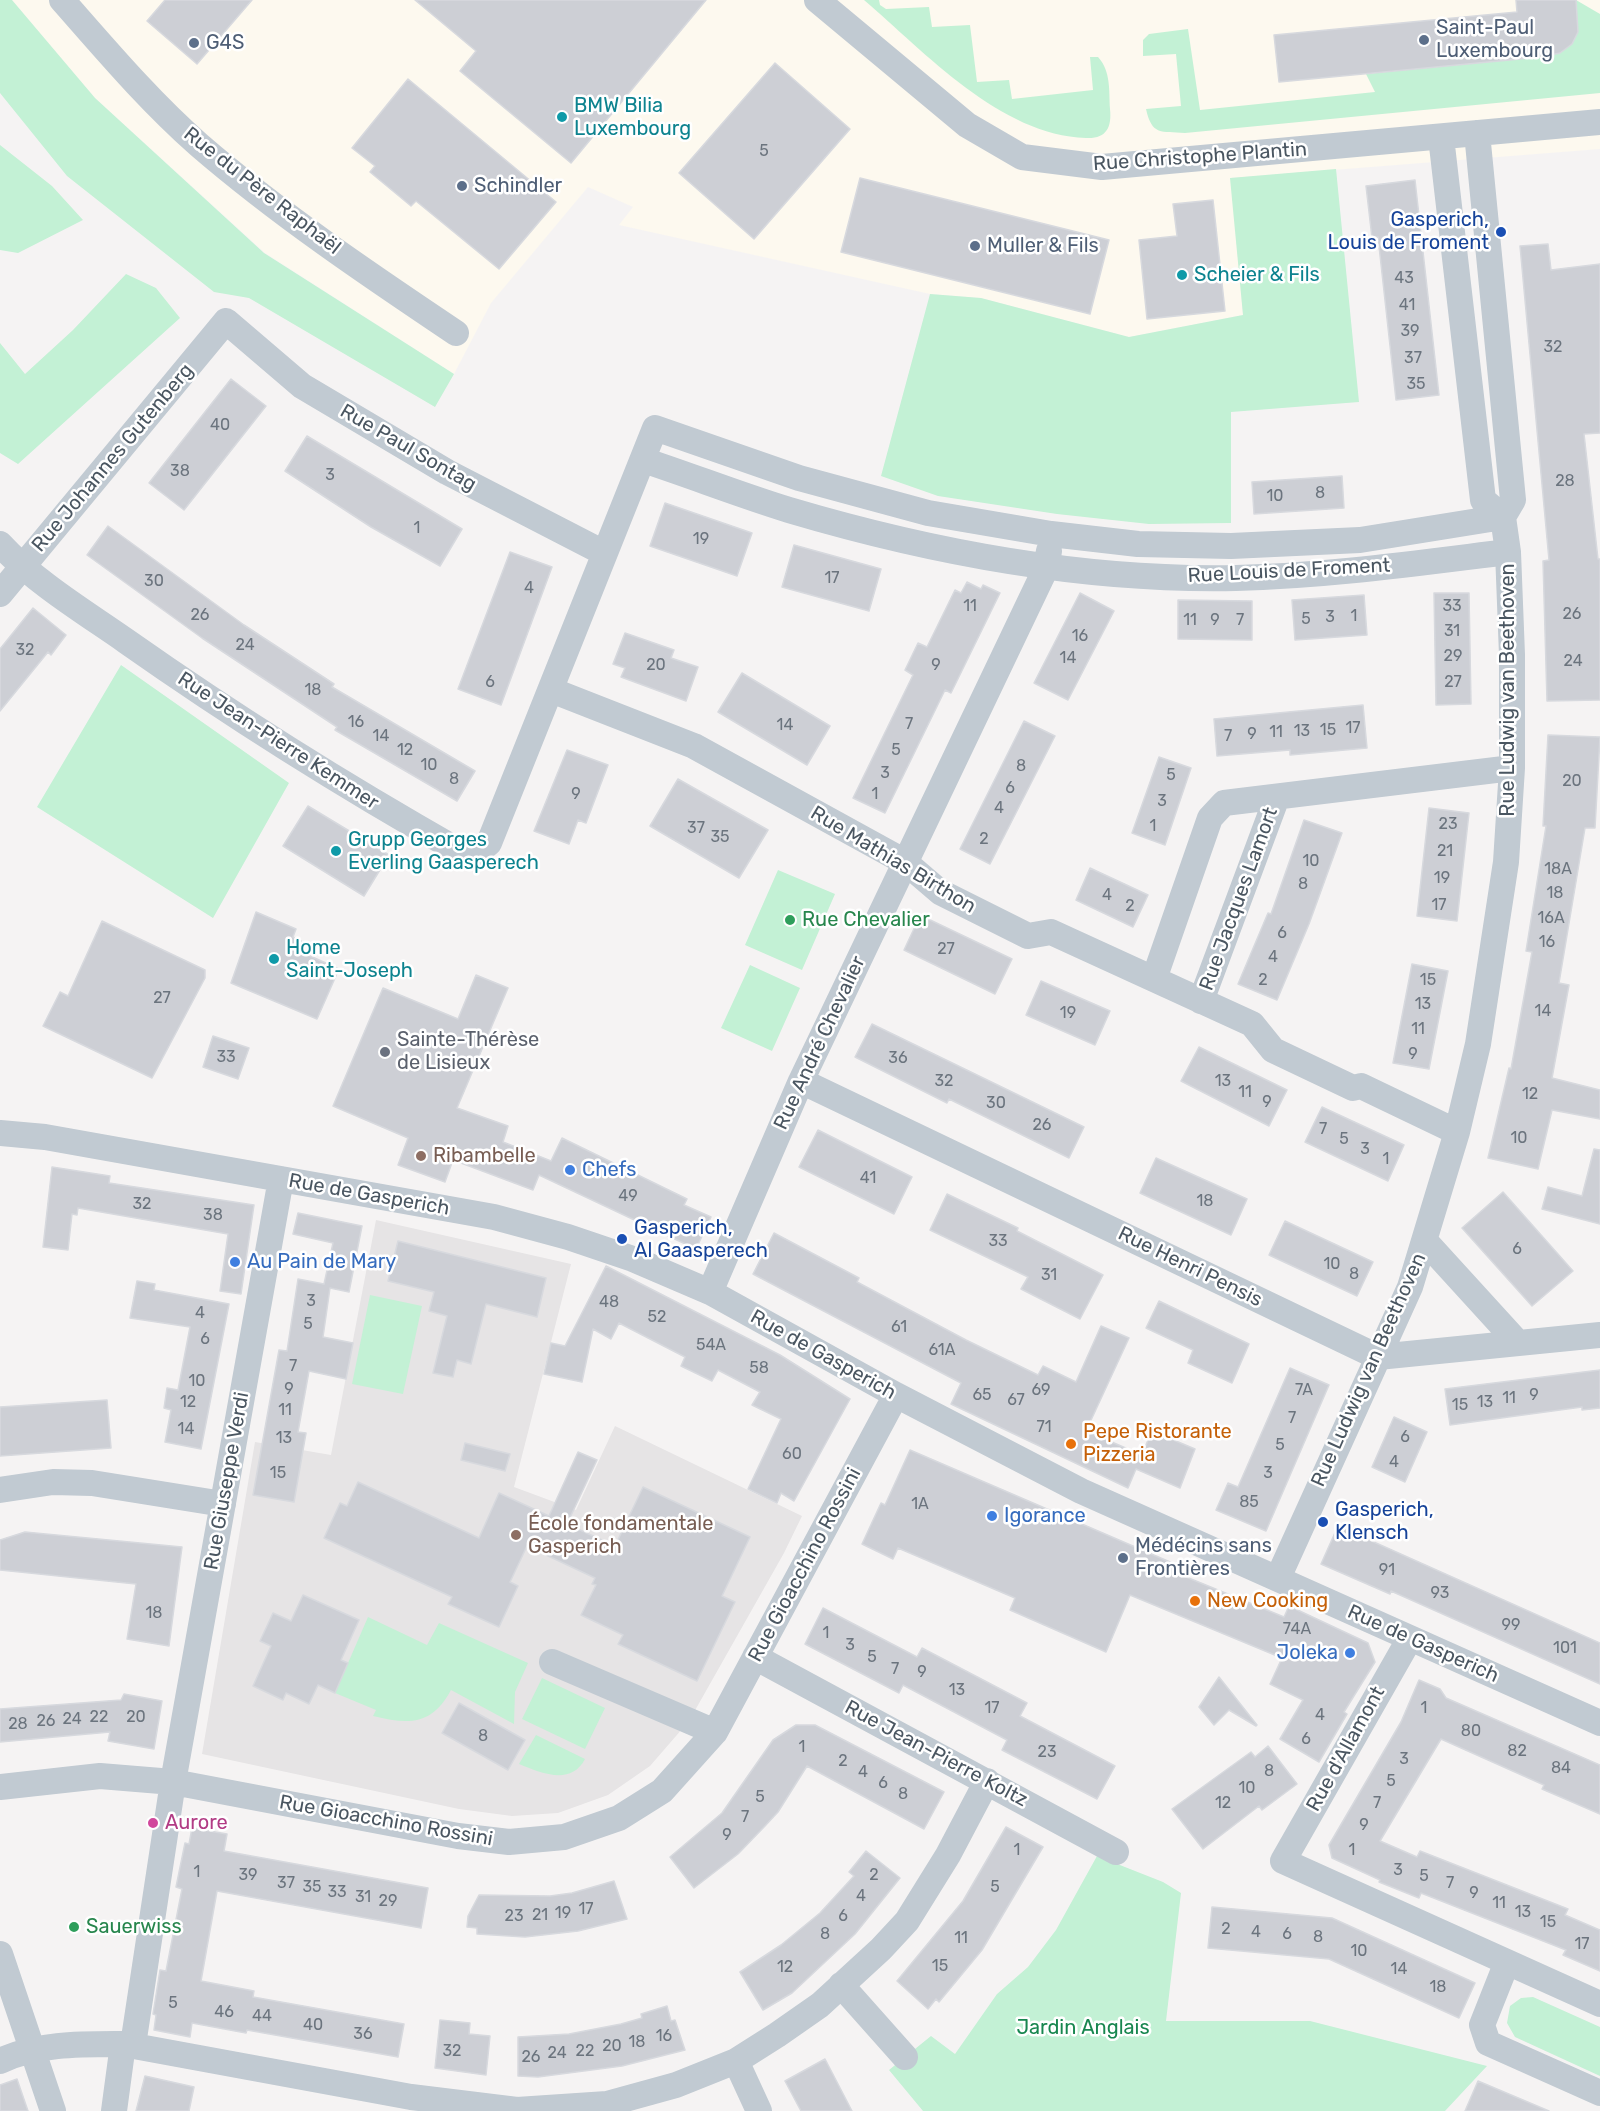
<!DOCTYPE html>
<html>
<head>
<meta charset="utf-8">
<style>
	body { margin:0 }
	canvas { display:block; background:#f5f3f3 }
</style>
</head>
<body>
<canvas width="1600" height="2111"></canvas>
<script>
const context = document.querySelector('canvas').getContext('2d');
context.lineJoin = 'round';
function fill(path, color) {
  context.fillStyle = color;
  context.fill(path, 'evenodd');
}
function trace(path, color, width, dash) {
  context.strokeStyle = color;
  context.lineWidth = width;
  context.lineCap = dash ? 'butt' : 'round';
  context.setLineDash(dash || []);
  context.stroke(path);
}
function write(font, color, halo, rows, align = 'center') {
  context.font = font + ' Rubik,sans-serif';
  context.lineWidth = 5;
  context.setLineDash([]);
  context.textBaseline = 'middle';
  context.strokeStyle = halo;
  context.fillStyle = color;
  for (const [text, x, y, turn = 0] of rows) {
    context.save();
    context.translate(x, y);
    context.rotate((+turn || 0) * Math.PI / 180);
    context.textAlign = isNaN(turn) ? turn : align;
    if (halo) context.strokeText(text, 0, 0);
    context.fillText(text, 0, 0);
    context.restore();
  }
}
const commercial = new Path2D(`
	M12 0H1600V149L1231 178 1243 315 1129 337 981 298 930 294 619 225 633 207 588 187 491 303 454 374 265 253 95 98Z`);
const education = new Path2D(`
	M376 1220 571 1264 514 1487 576 1510 615 1426 802 1516 784 1553 689 1721 650 1766 608 1795 558 1813 512 1816 459 1809 202 1754 255 1442 331 1455Z`);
const green = new Path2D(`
	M0 0H12L95 98 264 253 454 374 435 407 249 298 214 292 67 176 0 93Z
	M864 0H879L880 5 886 9 929 7 932 27 970 25 977 82 1009 80 1012 99 1093 90 1090 57H1098C1111 71 1109 91 1110 109 1112 128 1106 139 1086 138 1000 135 926 53 864 0Z
	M1576 0 1600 14V93L1185 133C1161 131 1152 136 1146 109L1181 106 1176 54 1143 56V40L1149 34 1188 29 1200 110 1375 92 1366 74 1541 57 1560 53 1578 32Z
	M0 145 52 186 83 220 18 253 0 250Z
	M1336 169 1359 402 1231 412V523L1149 524 1057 514 938 496 881 476 930 294 981 298 1129 337 1243 315 1230 178Z
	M126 274 156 288 180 318 18 464 0 453V343L25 374 73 330Z
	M121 665 289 783 213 918 37 807Z
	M778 870 835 894 802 970 745 945Z
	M750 965 800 988 772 1051 721 1028Z
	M370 1295 422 1306 403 1394 352 1384Z
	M368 1617 427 1645 439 1623 528 1663 515 1692 514 1724 451 1690C432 1725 410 1725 373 1716L376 1710 335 1693Z
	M542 1678 605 1708 585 1749 522 1719Z
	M536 1735 585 1759C571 1786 541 1773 519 1764Z
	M1097 1856 1163 1882 1181 1893 1166 2021H1310L1487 2066 1445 2111H923L889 2070 931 2036 955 2054 997 1994 1028 1967 1056 1930Z
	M1533 1997 1600 2027V2076L1515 2037 1507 2023 1510 2006 1521 1998Z`);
const building = new Path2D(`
	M165 0H252L197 64 147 21Z
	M415 0H706L571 163 460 71 476 51Z
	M1516 0H1576L1578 32 1572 44 1560 53 1541 57 1279 82 1274 35 1517 12Z
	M775 63 850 129 754 239 679 173Z
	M408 79 556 202 499 269 416 201 411 206 370 172 375 166 352 148Z
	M860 178 1109 240 1090 314 841 252Z
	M1415 180 1439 395 1396 400 1378 237 1372 238 1366 186Z
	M1213 200 1225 311 1147 319 1139 240 1177 236 1173 204Z
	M1548 244 1551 270 1600 264V433L1584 434 1598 559H1600V700L1547 701 1543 561 1549 560 1520 246Z
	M231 379 266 406 184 510 149 483Z
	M307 436 462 529 440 566 371 527 285 471Z
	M1342 476 1344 508 1254 514 1252 482Z
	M665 503 752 533 737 576 650 546Z
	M108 526 244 625 334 684 332 687 475 771 457 801 335 730 337 727 202 638 87 555Z
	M794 545 881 569 869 611 782 587Z
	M510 552 552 567 501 705 458 689Z
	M967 582 981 589 983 585 1000 593 951 693 945 690 885 813 853 798 913 675 905 670 918 643 927 647 955 590 961 593Z
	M1080 593 1114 611 1068 700 1034 683Z
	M1434 593H1469L1471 704 1436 705Z
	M1364 595 1367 635 1295 640 1292 600Z
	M1178 600 1252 601V640L1178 639Z
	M33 608 66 635 51 655 48 652 0 711V649Z
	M625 633 674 650 671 658 698 667 686 701 621 677 625 668 613 664Z
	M742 673 830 726 807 765 718 712Z
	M1363 705 1367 748 1290 755V750L1217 756 1214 719Z
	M1024 721 1055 736 990 864 960 849Z
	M1548 735 1600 737 1595 828H1585L1559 983 1569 985 1552 1078 1600 1090V1119L1552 1110 1538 1169 1488 1158 1509 1068 1511 1069 1532 952 1526 951 1546 826H1543Z
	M567 750 608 765 586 823 578 820 569 844 534 831Z
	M1159 757 1191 768 1165 845 1132 833Z
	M678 779 768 830 739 878 650 826Z
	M308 806 389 855 364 896 283 846Z
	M1429 808 1469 813 1457 921 1417 916Z
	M1304 820 1342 833 1309 924 1277 1000 1238 984 1268 913 1271 914Z
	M1090 868 1148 895 1133 927 1076 900Z
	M256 912 296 929 293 937 301 941 297 950 339 969 317 1019 231 983Z
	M919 918H926L1012 959 995 994 904 950Z
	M102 921 205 970V978L152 1078 43 1026 60 992 68 996Z
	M1412 964 1448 971 1429 1069 1393 1063Z
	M476 975 508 988 457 1108 508 1126 503 1142 551 1161 562 1138 687 1199 684 1205 711 1217 696 1249 539 1175 533 1190 453 1160 445 1182 398 1165 408 1138 333 1106 383 988 458 1019Z
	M1041 981 1110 1011 1095 1045 1026 1015Z
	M872 1024 1084 1127 1069 1158 949 1099 947 1103 855 1057Z
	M213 1036 249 1048 238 1079 203 1067Z
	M1199 1047 1287 1090 1269 1126 1181 1081Z
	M1322 1107 1404 1145 1388 1181 1305 1142Z
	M818 1130 912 1177 894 1214 799 1167Z
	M1594 1149 1600 1150V1224L1542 1209 1548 1187 1582 1196Z
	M1156 1158 1247 1199 1231 1235 1140 1193Z
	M52 1167 110 1176 109 1183 254 1205 241 1294 220 1291 228 1234 78 1208 77 1215 72 1214 68 1250 43 1247Z
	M1503 1192 1573 1271 1532 1306 1462 1228Z
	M947 1194 1018 1228 1017 1231 1103 1275 1080 1319 1021 1289 1028 1277 930 1230Z
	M298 1213 362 1226 349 1292 330 1288 323 1337 353 1343 346 1379 309 1371 298 1432 306 1433 294 1502 253 1495 279 1350 287 1351 298 1279 324 1284 333 1243 293 1234Z
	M1285 1221 1373 1262 1357 1296 1269 1255Z
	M774 1233 859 1278 857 1282 966 1340 1038 1375 1043 1366 1076 1382 1101 1326 1129 1338 1086 1431 1142 1455 1139 1461 1152 1431 1195 1449 1180 1488 1136 1469 1128 1488 951 1404 961 1383 753 1274Z
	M398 1241 546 1278 537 1317 486 1304 471 1364 457 1360 453 1377 433 1373 447 1316 429 1311 434 1292 388 1281Z
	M606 1266 780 1355 850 1399 794 1501 781 1493 777 1503 748 1489 781 1419 752 1405 760 1392 718 1370 712 1381 681 1366 685 1357 619 1323 611 1339 593 1329 582 1382 544 1374 551 1343 565 1346Z
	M137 1281 155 1284 154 1290 229 1304 201 1449 165 1442 171 1410 164 1408 167 1388 178 1390 190 1327 130 1318Z
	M1159 1301 1249 1344 1232 1383 1188 1363 1193 1350 1146 1328Z
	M1290 1368 1329 1385 1266 1531 1216 1510 1228 1483 1238 1487Z
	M1600 1370V1408L1582 1410V1407L1450 1425 1445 1389Z
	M107 1400 111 1448 0 1456V1407Z
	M1394 1417 1427 1432 1405 1482 1372 1467Z
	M465 1443 510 1454 505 1471 461 1460Z
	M910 1450 1177 1565 1174 1572 1284 1617 1289 1606 1368 1643 1375 1662 1344 1712 1347 1714 1319 1762 1280 1739 1303 1700 1270 1684 1282 1658 1130 1595 1106 1652 1010 1610 1015 1598 898 1548 893 1559 862 1544 881 1503 885 1505Z
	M578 1452 597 1460 567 1524 615 1546 643 1487 750 1537 722 1596 735 1602 697 1681 618 1644 623 1635 581 1615 596 1585 592 1584 595 1578 527 1546 510 1582 518 1586 499 1627 448 1604 452 1597 324 1538 340 1503 347 1506 358 1482 479 1538 499 1493 549 1516Z
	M1338 1526 1600 1643V1684L1391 1591 1390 1594 1321 1564Z
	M25 1532 182 1547 169 1646 127 1639 136 1584 0 1570V1540Z
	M303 1595 359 1620 341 1660 348 1663 335 1693 318 1685 309 1704 286 1693 283 1700 253 1686 271 1646 260 1641 273 1613 291 1621Z
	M823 1608 917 1657 922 1648 1027 1703 1020 1716 1115 1766 1097 1799 1002 1750 1007 1740 903 1685 899 1693 805 1644Z
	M1219 1677 1257 1725 1256 1726 1229 1710 1214 1725 1199 1707Z
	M1419 1680 1440 1689 1446 1698 1600 1765V1814L1542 1789 1544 1785 1441 1739 1380 1841 1417 1857 1420 1851 1568 1909 1565 1915 1600 1930V1971L1563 1955 1566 1950 1421 1893 1419 1898 1379 1882 1380 1880 1332 1858 1329 1845 1401 1722Z
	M124 1694 162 1701 154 1749 108 1741 110 1732 0 1742V1709L121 1700Z
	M459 1703 525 1740 508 1770 442 1733Z
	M796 1725H815L944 1792 924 1829 807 1766 778 1812 765 1826 738 1854 694 1888 670 1857 722 1813 773 1740Z
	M1268 1746 1297 1784 1262 1810 1259 1806 1203 1849 1172 1809 1251 1752 1255 1757Z
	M1006 1827 1043 1847 982 1950 939 2002 936 1999 928 2009 897 1981 963 1901Z
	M192 1828 227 1834 224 1851 428 1888 421 1928 217 1891 201 1981 254 1991 253 1997 404 2024 398 2057 247 2030 246 2033 192 2023 190 2037 154 2030 156 2015 153 2014 160 1970 166 1971 182 1889 176 1887 185 1843 189 1844Z
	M866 1851 900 1878 855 1934 792 1993 763 2010 740 1972 781 1945 820 1913 854 1876 849 1872Z
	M614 1881 627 1919 578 1931 525 1937 477 1934V1928L467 1927 468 1916 479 1895 550 1896 572 1893Z
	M1212 1907 1332 1918 1475 1983 1459 2018 1329 1959 1208 1948Z
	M667 2006 671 2021 675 2020 685 2050 622 2066 538 2077 518 2076V2037L569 2034 621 2024 642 2018 641 2014Z
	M440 2020 470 2023 469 2034 490 2036 486 2075 435 2068Z
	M825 2059 838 2084 852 2111H801L785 2081Z
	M145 2076 194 2087 189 2111H136Z
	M17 2079 28 2111H0V2085Z
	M1478 2081 1549 2111H1465Z`);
const minor = new Path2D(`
	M62 0C106 50 149 101 199 145 279 214 368 274 456 333
	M817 0 967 125 1022 157 1102 167 1600 122
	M1441 137 1483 500 1503 517
	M643 460C692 476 740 495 789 510 934 553 1085 581 1236 578 1327 576 1418 563 1508 552
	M0 544C36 583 83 611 126 641 234 717 344 786 459 851L475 854 489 843 655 428 799 478 928 513 1051 534 1138 544 1231 546 1360 540 1503 517
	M0 594 226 321 302 386 447 472 604 553
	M551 690 694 746 905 862 940 892 1028 936 1051 932 1252 1024 1273 1050 1353 1088 1361 1086 1457 1132
	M1154 979 1210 818 1224 803 1512 768
	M1201 1001 1277 797
	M801 1081 1378 1357 1600 1335
	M0 1133 45 1137 494 1217 568 1237 633 1259 710 1292 896 1395 1081 1491 1600 1723
	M1425 1241 1518 1343
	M710 1292 801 1081 1046 568 1049 551
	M0 1490 53 1482 92 1483 223 1504
	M1278 1578 1410 1287 1457 1132 1478 1044 1506 862 1512 768V655L1508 552 1503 517 1513 500 1477 133
	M1410 1638 1283 1861 1600 2004
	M755 1657 1116 1852
	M552 1662 715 1732
	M0 1787 100 1776 173 1782 458 1836 509 1842 564 1837 619 1818 662 1791 715 1732 896 1395
	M0 1954 53 2111
	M1507 1962 1482 2025 1488 2043 1600 2093
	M841 1985 905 2057
	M133 2045 173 1782 281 1179
	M0 2061C37 2043 83 2044 123 2044L411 2097 517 2110 607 2104 676 2085 736 2061 777 2035 820 2005 881 1949 907 1921 948 1855 987 1781
	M736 2061 759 2111
	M114 2111 123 2044`);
const markers = [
	[1424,40,6,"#5c6f8a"],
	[194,43,6,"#5c6f8a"],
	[562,117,6,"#0f9aa8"],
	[462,186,6,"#5c6f8a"],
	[1501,232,6,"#1a4fb4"],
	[975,246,6,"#5c6f8a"],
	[1182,275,6,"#0f9aa8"],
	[336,851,6,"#0f9aa8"],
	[790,920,6,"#2e9e5b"],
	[274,959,6,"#0f9aa8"],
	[385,1052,6,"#6b7280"],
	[421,1156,6,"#8d6e63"],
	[570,1170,6,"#3f7fe0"],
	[622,1239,6,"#1a4fb4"],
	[235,1262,6,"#3f7fe0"],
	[1071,1444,6,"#e8710a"],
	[992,1516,6,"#3f7fe0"],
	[1323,1522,6,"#1a4fb4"],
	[516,1535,6,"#8d6e63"],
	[1123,1558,6,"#5c6f8a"],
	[1195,1601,6,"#e8710a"],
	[1350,1653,6,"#3f7fe0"],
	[153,1823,6,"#d1479c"],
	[74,1927,6,"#2e9e5b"]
];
const numberNames = [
	["5",764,151],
	["43",1404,278],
	["41",1407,305],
	["39",1410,331],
	["32",1553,347],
	["37",1413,358],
	["35",1416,384],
	["40",220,425],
	["38",180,471],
	["3",330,475],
	["28",1565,481],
	["8",1320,493],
	["10",1275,496],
	["1",417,528],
	["19",701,539],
	["17",832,578],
	["30",154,581],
	["4",529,588],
	["11",970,606],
	["33",1452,606],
	["26",1572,614],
	["26",200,615],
	["1",1354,616],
	["3",1330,617],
	["5",1306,619],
	["11",1190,620],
	["9",1215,620],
	["7",1240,620],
	["31",1452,631],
	["16",1080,636],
	["24",245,645],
	["32",25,650],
	["29",1453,656],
	["14",1068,658],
	["24",1573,661],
	["20",656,665],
	["9",936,665],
	["6",490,682],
	["27",1453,682],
	["18",313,690],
	["16",356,722],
	["7",909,724],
	["14",785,725],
	["17",1353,728],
	["15",1328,730],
	["13",1302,731],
	["11",1276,732],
	["9",1252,734],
	["14",381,736],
	["7",1228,736],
	["12",405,750],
	["5",896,750],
	["10",429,765],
	["8",1021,766],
	["3",885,773],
	["5",1171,775],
	["8",454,779],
	["20",1572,781],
	["6",1010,788],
	["9",576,794],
	["1",875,794],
	["3",1162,801],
	["4",999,808],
	["23",1448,824],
	["1",1153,826],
	["37",696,828],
	["35",720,837],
	["2",984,839],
	["21",1445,851],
	["10",1311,861],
	["18A",1558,869],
	["19",1442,878],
	["8",1303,884],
	["18",1555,893],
	["4",1107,895],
	["17",1439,905],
	["2",1130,906],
	["16A",1551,918],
	["6",1282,933],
	["16",1547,942],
	["27",946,949],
	["4",1273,957],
	["2",1263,980],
	["15",1428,980],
	["27",162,998],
	["13",1423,1004],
	["14",1543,1011],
	["19",1068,1013],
	["11",1418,1029],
	["9",1413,1054],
	["33",226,1057],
	["36",898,1058],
	["32",944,1081],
	["13",1223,1081],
	["11",1245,1092],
	["12",1530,1094],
	["9",1267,1102],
	["30",996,1103],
	["26",1042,1125],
	["7",1323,1129],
	["10",1519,1138],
	["5",1344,1139],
	["3",1365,1149],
	["1",1386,1159],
	["41",868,1178],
	["49",628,1196],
	["18",1205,1201],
	["32",142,1204],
	["38",213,1215],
	["33",998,1241],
	["6",1517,1249],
	["10",1332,1264],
	["8",1354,1274],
	["31",1049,1275],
	["3",311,1301],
	["48",609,1302],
	["4",200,1313],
	["52",657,1317],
	["5",308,1324],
	["61",899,1327],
	["6",205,1339],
	["54A",711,1345],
	["61A",942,1350],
	["7",293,1366],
	["58",759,1368],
	["10",197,1381],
	["9",289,1389],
	["69",1041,1390],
	["7A",1304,1390],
	["65",982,1395],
	["9",1534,1395],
	["11",1509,1398],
	["67",1016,1400],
	["12",188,1402],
	["13",1485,1402],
	["15",1460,1405],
	["11",285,1410],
	["7",1292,1418],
	["71",1044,1427],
	["14",186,1429],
	["6",1405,1437],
	["13",284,1438],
	["5",1280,1445],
	["60",792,1454],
	["4",1394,1462],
	["15",278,1473],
	["3",1268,1473],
	["85",1249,1502],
	["1A",920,1504],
	["91",1387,1570],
	["93",1440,1593],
	["18",154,1613],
	["99",1511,1625],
	["74A",1297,1629],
	["1",826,1633],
	["3",850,1645],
	["101",1565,1648],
	["5",872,1657],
	["7",895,1669],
	["9",922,1672],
	["13",957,1690],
	["17",992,1708],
	["1",1424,1708],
	["4",1320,1715],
	["22",99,1717],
	["20",136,1717],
	["24",72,1719],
	["26",46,1721],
	["28",18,1724],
	["80",1471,1731],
	["8",483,1736],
	["6",1306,1739],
	["1",802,1747],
	["82",1517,1751],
	["23",1047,1752],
	["3",1404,1759],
	["2",843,1761],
	["84",1561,1768],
	["8",1269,1771],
	["4",863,1772],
	["5",1391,1781],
	["6",883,1783],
	["10",1247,1788],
	["8",903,1794],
	["5",760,1797],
	["12",1223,1803],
	["7",1377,1803],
	["7",745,1817],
	["9",1364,1825],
	["9",727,1835],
	["1",1017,1850],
	["1",1352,1850],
	["3",1398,1870],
	["1",197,1872],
	["39",248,1875],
	["2",874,1875],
	["5",1424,1876],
	["37",286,1883],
	["7",1450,1883],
	["35",312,1887],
	["5",995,1887],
	["33",337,1892],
	["9",1474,1893],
	["4",861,1896],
	["31",363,1897],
	["29",388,1901],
	["11",1499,1903],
	["17",586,1909],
	["13",1523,1912],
	["19",563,1913],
	["21",540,1915],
	["23",514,1916],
	["6",843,1916],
	["15",1548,1922],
	["2",1226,1929],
	["4",1256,1932],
	["8",825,1934],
	["6",1287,1934],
	["8",1318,1937],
	["11",961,1938],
	["17",1582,1944],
	["10",1359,1951],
	["15",940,1966],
	["12",785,1967],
	["14",1399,1969],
	["18",1438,1987],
	["5",173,2003],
	["46",224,2012],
	["44",262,2016],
	["40",313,2025],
	["36",363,2034],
	["16",664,2036],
	["18",637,2042],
	["20",612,2046],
	["32",452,2051],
	["22",585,2051],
	["24",557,2053],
	["26",531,2057]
];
const serviceNames = [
	["Saint-Paul",1436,28],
	["Luxembourg",1436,51],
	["G4S",206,43],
	["Schindler",474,186],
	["Muller & Fils",987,246],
	["Médécins sans",1135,1546],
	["Frontières",1135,1569]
];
const cultureNames = [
	["BMW Bilia",574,106],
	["Luxembourg",574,129],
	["Scheier & Fils",1194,275],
	["Grupp Georges",348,840],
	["Everling Gaasperech",348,863],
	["Home",286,948],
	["Saint-Joseph",286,971]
];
const streetNames = [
	["Rue Christophe Plantin",1200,157,-4],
	["Rue du Père Raphaël",262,191,38],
	["Rue Paul Sontag",408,448,30],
	["Rue Johannes Gutenberg",113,458,-50],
	["Rue Louis de Froment",1289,571,-3],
	["Rue Ludwig van Beethoven",1508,690,-90],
	["Rue Jean-Pierre Kemmer",278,741,33],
	["Rue Mathias Birthon",893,860,31],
	["Rue Jacques Lamort",1239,899,-70],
	["Rue André Chevalier",820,1043,-65],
	["Rue de Gasperich",369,1195,10],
	["Rue Henri Pensis",1190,1267,26],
	["Rue de Gasperich",823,1355,29],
	["Rue Ludwig van Beethoven",1369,1370,-66],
	["Rue Giuseppe Verdi",227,1481,-80],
	["Rue Gioacchino Rossini",805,1565,-62],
	["Rue de Gasperich",1423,1644,24],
	["Rue d'Allamont",1346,1749,-61],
	["Rue Jean-Pierre Koltz",936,1754,28],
	["Rue Gioacchino Rossini",386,1821,10]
];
const transitNames = [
	["Gasperich,",1489,220,"right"],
	["Louis de Froment",1489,243,"right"],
	["Gasperich,",634,1228],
	["Al Gaasperech",634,1251],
	["Gasperich,",1335,1510],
	["Klensch",1335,1533]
];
const leisureNames = [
	["Rue Chevalier",802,920],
	["Sauerwiss",86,1927]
];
const worshipNames = [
	["Sainte-Thérèse",397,1040],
	["de Lisieux",397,1063]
];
const educationNames = [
	["Ribambelle",433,1156],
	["École fondamentale",528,1524],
	["Gasperich",528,1547]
];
const shopNames = [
	["Chefs",582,1170],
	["Au Pain de Mary",247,1262],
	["Igorance",1004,1516],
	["Joleka",1338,1653,"right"]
];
const foodNames = [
	["Pepe Ristorante",1083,1432],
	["Pizzeria",1083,1455],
	["New Cooking",1207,1601]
];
const hotelNames = [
	["Aurore",165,1823]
];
const parkNames = [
	["Jardin Anglais",1083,2028]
];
fill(commercial, '#fdf9ef');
fill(education, '#e6e4e5');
fill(green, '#c3f1d5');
fill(building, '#cdcfd5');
trace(building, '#d7d9de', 1.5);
trace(minor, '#c1cad2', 26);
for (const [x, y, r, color] of markers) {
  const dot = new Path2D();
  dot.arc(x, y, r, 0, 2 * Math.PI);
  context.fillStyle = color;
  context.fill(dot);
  trace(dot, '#fff', 2);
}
write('16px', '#6b747e', null, numberNames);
write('20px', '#4e5e75', '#fff', serviceNames, 'left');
write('20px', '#0d838f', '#fff', cultureNames, 'left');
write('20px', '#4a5661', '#fff', streetNames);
write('20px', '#164399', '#fff', transitNames, 'left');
write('20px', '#27864d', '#fff', leisureNames, 'left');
write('20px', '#5b616d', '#fff', worshipNames, 'left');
write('20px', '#785e54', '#fff', educationNames, 'left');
write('20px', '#366cbe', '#fff', shopNames, 'left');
write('20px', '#c56008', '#fff', foodNames, 'left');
write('20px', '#b23c85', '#fff', hotelNames, 'left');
write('20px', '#17864f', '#fff', parkNames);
</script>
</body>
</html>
